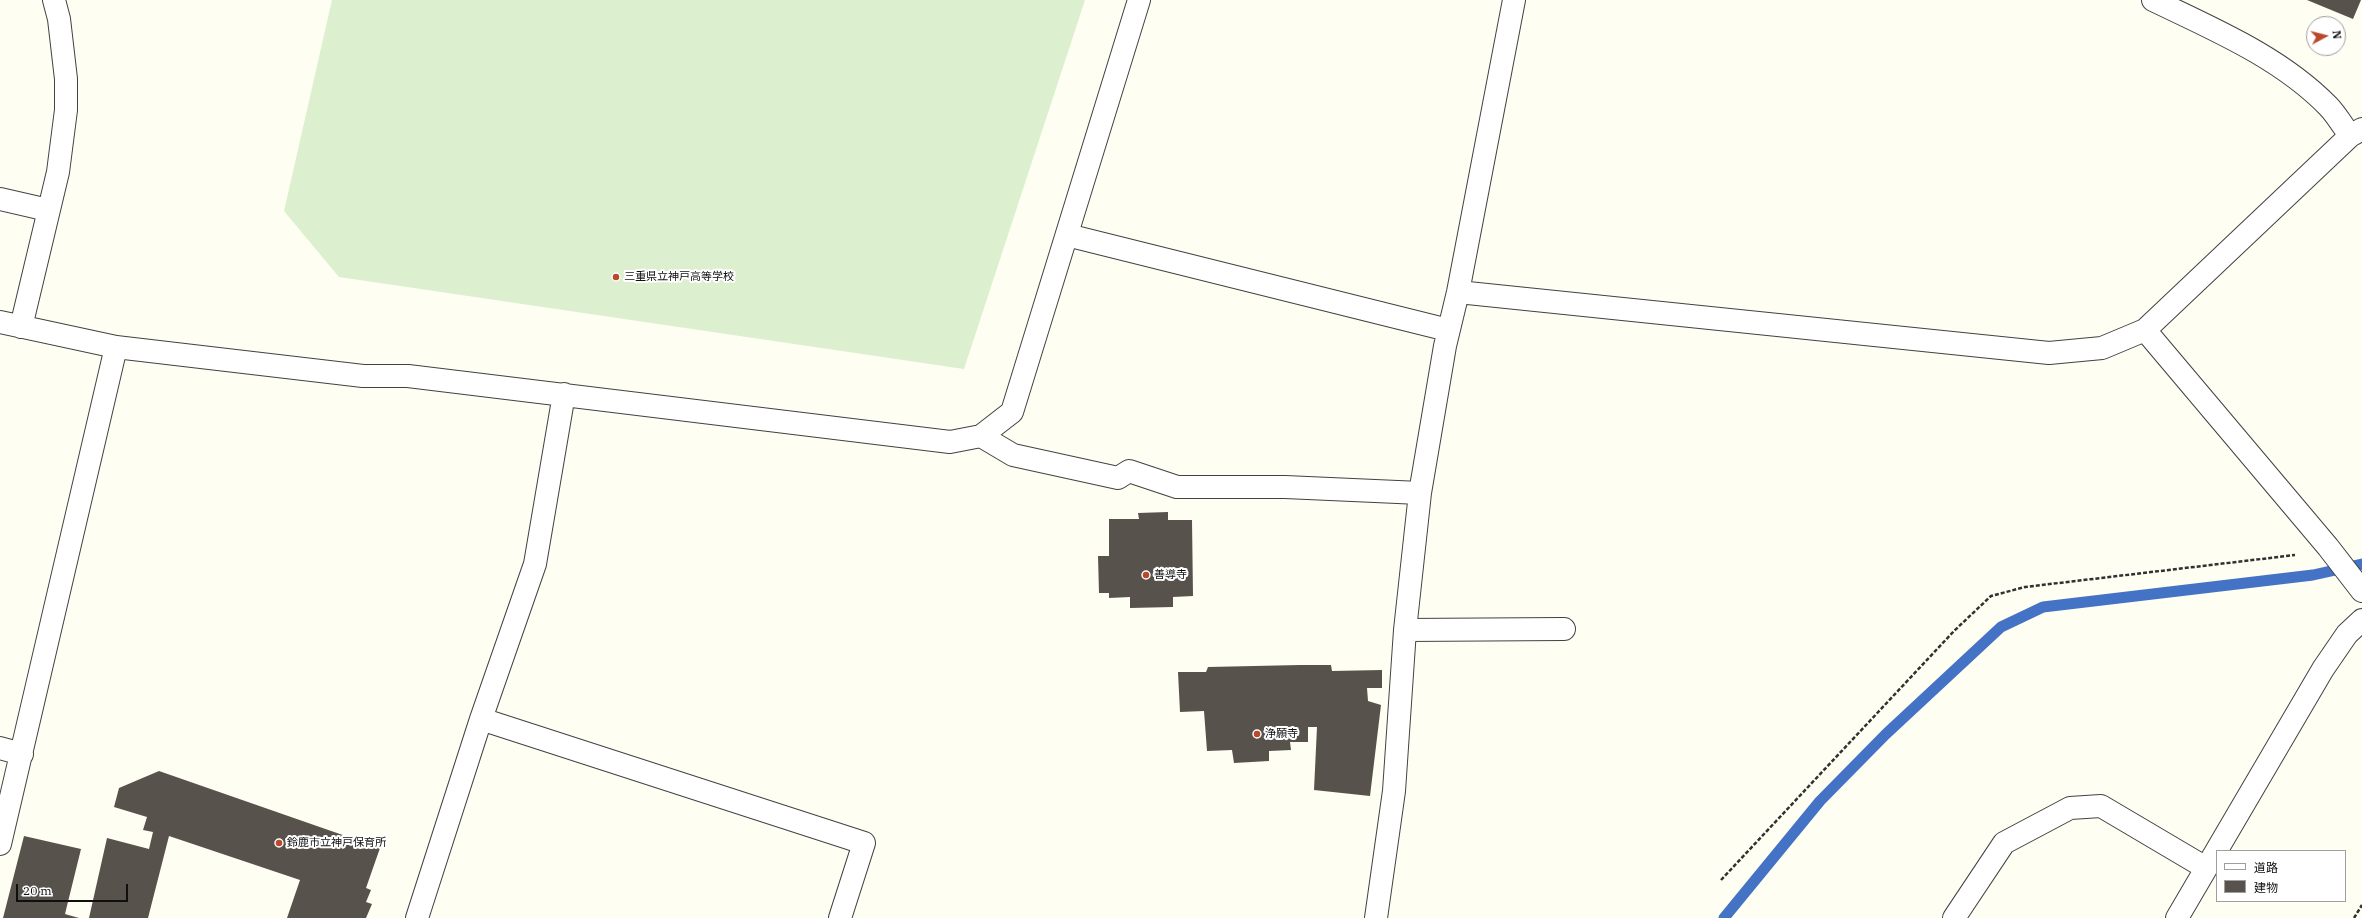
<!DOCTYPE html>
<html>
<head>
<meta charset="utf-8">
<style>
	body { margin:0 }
	#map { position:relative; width:2362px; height:918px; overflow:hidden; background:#fefef2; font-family:"IBM Plex Serif","Noto Sans JP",serif }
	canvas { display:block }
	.legend { position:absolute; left:2216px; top:850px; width:130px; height:52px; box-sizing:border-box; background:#fff; border:1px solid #9f9f9f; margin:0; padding:5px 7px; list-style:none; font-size:12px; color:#0f0f0f }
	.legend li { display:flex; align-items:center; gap:8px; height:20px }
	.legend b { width:20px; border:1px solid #9f9f9f }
	.north { position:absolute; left:2306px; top:16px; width:40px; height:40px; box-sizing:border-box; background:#fff; border:1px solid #9f9f9f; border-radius:50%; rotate:83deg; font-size:11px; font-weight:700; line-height:16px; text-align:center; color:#0f0f0f }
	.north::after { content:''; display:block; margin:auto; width:14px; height:18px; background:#b9492e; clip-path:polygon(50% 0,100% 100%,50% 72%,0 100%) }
	.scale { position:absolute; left:16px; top:884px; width:112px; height:18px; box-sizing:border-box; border:2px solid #0f0f0f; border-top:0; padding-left:5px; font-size:12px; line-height:14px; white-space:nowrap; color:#0f0f0f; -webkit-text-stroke:3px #fff; paint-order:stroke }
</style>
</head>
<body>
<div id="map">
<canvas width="2362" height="918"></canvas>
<ul class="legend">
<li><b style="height:5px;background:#fff"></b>道路</li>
<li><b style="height:11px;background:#57534c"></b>建物</li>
</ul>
<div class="north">N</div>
<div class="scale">20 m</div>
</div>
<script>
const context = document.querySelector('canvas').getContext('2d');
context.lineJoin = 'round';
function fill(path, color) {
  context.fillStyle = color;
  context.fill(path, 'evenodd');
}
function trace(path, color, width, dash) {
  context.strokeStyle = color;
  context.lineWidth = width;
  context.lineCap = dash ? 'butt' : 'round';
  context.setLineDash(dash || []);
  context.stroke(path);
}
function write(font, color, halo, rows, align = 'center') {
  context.font = font + ' "IBM Plex Serif","Noto Sans JP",serif';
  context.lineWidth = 4;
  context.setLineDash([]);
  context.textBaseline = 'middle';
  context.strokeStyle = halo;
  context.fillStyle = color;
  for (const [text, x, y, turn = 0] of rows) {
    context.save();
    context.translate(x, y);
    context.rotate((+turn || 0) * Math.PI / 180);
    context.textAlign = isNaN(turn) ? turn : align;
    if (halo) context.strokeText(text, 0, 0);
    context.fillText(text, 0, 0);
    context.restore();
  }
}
const pitch = new Path2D(`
	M332 0H1085L964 369 339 277 284 211Z`);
const stream = new Path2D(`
	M1724 918 1820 801 1886 734 2001 627 2043 607 2313 575 2362 564`);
const building = new Path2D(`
	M2307 0H2361L2353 19Z
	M1168 512V520H1192L1193 596 1173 597V607L1130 608V597L1109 598V593H1099L1098 556H1109V519H1139L1138 513Z
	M1300 665H1331L1332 671 1382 670V688H1367L1368 701 1381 705 1370 796 1314 790 1317 727H1308V742H1290L1291 750 1269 751V761L1234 763 1232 750 1207 751 1204 711 1180 712 1178 672H1206L1208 667Z
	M159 771 380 848 366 888 371 890 366 902 372 904 366 918H287L300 880 169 836 148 918H89L107 838 149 849 153 832 143 830 147 817 114 807 119 788Z
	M24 836 81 849 65 914 79 918H3Z`);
const path = new Path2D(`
	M1721 880 1954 631 1991 596 2025 587 2295 555
	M2354 918 2362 905`);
const minor = new Path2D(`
	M2153 0C2213 29 2280 57 2328 106 2336 114 2343 126 2350 136
	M0 199 48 210
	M1067 235 1448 330
	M1458 292 2049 353 2102 348 2145 330 2350 136 2362 129
	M0 322 116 347 363 376H408L950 442 981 436 1012 412 1139 0
	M21 327 58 172 66 110V79L59 19 54 0
	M2145 330 2328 547 2362 591
	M981 436 1013 455 1118 478 1129 471 1177 487H1285L1420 493
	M1405 630 1564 629
	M481 719 864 843 840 918
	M0 748 22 754
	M0 844 116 347
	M417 918 481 719 535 564 564 394
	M1376 918 1394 791 1405 630 1420 493 1445 346 1458 292 1514 0
	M1954 918 2004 843 2070 808 2101 806 2206 868
	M2177 918 2323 669 2347 634 2362 620`);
const markers = [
	[616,277,4,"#b9492e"],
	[1146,575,4,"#b9492e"],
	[1257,734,4,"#b9492e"],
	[279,843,4,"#b9492e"]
];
const poiNames = [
	["三重県立神戸高等学校",624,277],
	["善導寺",1154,575],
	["浄願寺",1265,734],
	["鈴鹿市立神戸保育所",287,843]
];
fill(pitch, '#dcefce');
trace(stream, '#4473c6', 11);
fill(building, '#57534c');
trace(minor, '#424242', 24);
trace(path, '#313131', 2.5, [4, 2]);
trace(minor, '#fff', 22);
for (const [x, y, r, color] of markers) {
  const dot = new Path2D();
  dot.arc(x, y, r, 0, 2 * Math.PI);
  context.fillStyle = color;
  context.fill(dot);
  trace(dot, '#fff', 1.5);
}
write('11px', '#0f0f0f', '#fff', poiNames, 'left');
</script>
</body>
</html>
